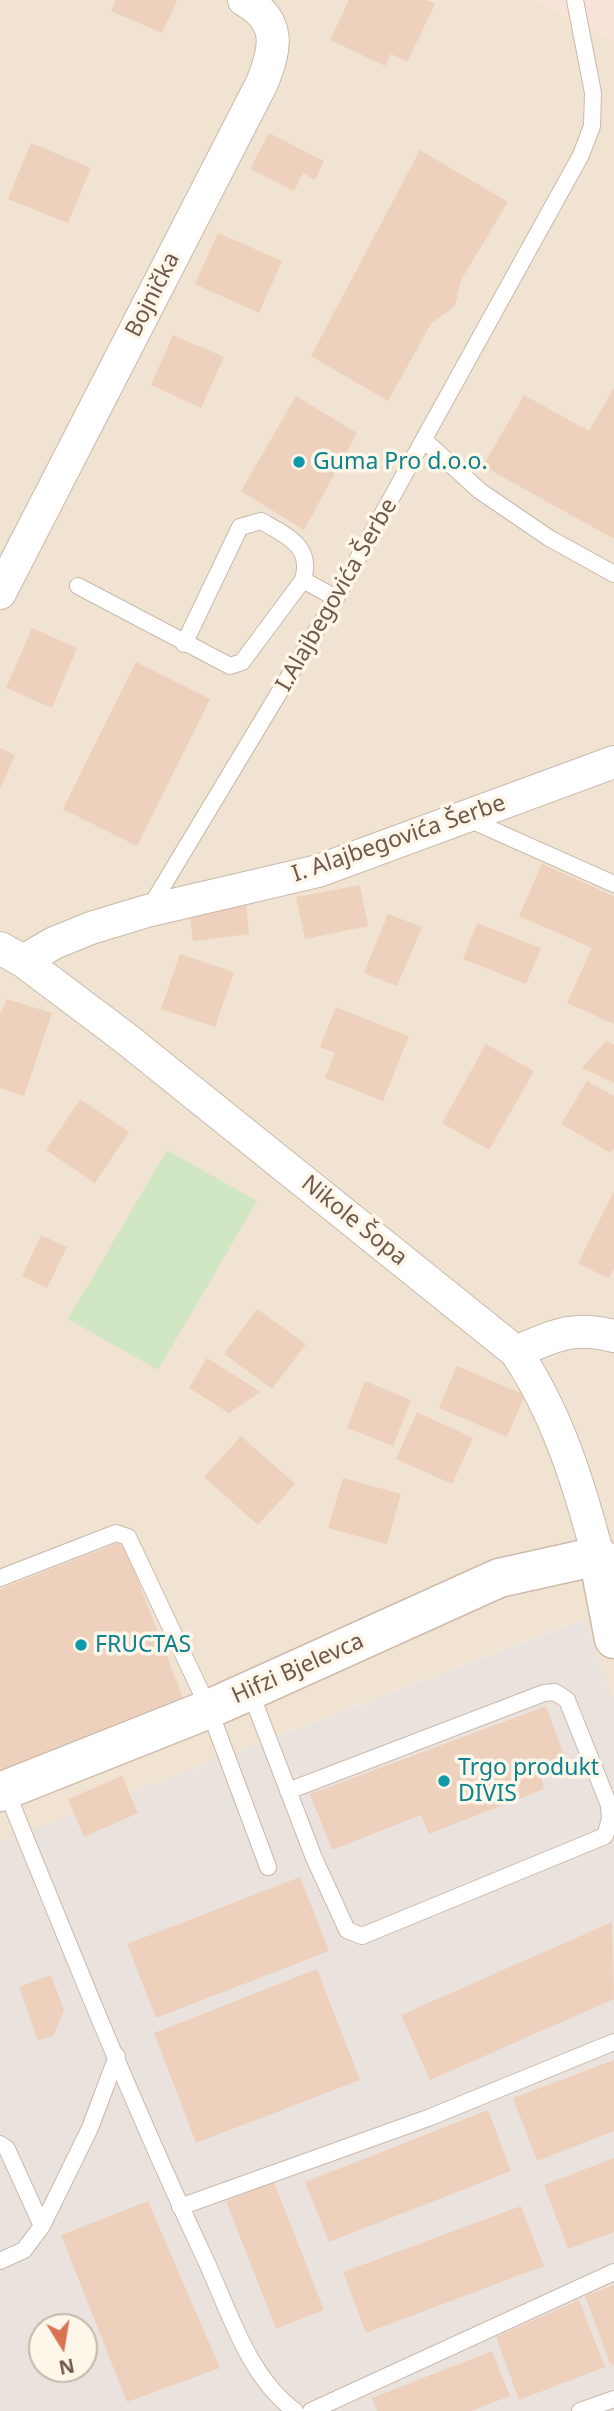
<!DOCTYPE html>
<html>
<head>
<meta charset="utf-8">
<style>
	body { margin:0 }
	#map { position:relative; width:614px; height:2411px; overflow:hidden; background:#faf1e3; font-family:"Noto Sans",sans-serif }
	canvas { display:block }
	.north { position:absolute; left:28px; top:2313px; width:70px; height:70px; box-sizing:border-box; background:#fdf6e9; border:2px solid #c5b7aa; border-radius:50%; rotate:169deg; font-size:19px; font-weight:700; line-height:28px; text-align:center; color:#70594b }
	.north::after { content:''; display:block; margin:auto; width:24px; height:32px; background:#da7352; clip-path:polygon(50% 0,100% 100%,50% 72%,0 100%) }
</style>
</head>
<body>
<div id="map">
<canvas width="614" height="2411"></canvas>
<div class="north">N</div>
</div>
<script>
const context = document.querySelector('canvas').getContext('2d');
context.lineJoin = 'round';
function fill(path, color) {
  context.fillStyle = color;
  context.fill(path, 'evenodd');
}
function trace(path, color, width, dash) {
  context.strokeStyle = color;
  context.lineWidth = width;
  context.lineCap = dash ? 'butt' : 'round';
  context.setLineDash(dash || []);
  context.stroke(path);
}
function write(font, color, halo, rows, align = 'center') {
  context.font = font + ' "Noto Sans",sans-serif';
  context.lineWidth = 7;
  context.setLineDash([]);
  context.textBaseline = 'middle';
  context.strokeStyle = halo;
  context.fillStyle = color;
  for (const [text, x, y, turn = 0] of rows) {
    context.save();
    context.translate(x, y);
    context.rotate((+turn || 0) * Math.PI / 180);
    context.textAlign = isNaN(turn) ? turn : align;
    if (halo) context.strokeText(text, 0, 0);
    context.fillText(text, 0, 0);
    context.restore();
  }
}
const residential = new Path2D(`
	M0 0H533L614 42V1700L583 1619 0 1842Z`);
const commercial = new Path2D(`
	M533 0H614V42Z`);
const industrial = new Path2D(`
	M584 1619 614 1700V2411H0V1842ZM42 2327H84V2369H42Z`);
const green = new Path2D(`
	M167 1150 257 1201 158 1370 68 1319Z`);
const building = new Path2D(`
	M116 0H177L162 33 111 11Z
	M349 0H426L435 4 407 62 391 54 385 66 330 40Z
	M269 133 324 161 315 180 303 173 294 191 250 169Z
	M31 143 91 168 68 223 8 199Z
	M420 150 508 202 461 280 455 306 431 324 388 401 311 356Z
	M218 233 282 261 259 313 195 284Z
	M173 335 224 357 201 408 151 385Z
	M614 388V539L483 466 524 395 589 431Z
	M296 396 357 433 304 530 241 491Z
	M32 628 77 648 52 708 6 688Z
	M136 662 210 699 137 846 63 809Z
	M0 748 15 755 0 790Z
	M542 864 614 896V1024L567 1003 592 948 519 916Z
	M360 885 368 926 305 939 296 897Z
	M246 903 249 934 193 941 189 910Z
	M388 914 422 927 397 986 364 973Z
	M477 923 541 948 526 984 463 959Z
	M180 954 234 972 215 1027 161 1009Z
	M7 999 52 1013 24 1096 0 1088V1014Z
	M336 1007 409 1036 383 1101 325 1078 335 1053 320 1047Z
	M606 1041 614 1045V1083L582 1068Z
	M486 1044 534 1071 489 1150 442 1123Z
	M587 1081 614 1096V1148L611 1153 561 1124Z
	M80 1099 129 1132 95 1183 46 1150Z
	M614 1191V1268L609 1279 578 1263Z
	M41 1235 67 1247 47 1288 22 1276Z
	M257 1309 306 1344 272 1389 224 1354Z
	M207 1358 261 1392 229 1413 189 1388Z
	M457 1366 525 1395 507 1437 439 1408Z
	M365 1381 411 1400 393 1446 347 1428Z
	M417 1412 473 1438 452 1484 396 1459Z
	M241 1436 295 1484 258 1525 204 1477Z
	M343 1478 401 1494 387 1544 328 1528Z
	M123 1541 184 1701 0 1772V1589Z
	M546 1706 567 1763 540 1772 544 1789 429 1834 421 1815 332 1850 310 1794Z
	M122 1776 138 1813 84 1837 68 1799Z
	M300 1877 329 1951 156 2018 127 1944Z
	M612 1922 614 1999 430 2080 401 2015Z
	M317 1969 360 2080 196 2143 154 2033Z
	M51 1975 64 2010 54 2035 38 2041 19 1987Z
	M614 2060V2131L537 2161 513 2098Z
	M488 2110 511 2171 329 2242 305 2182Z
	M614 2158V2232L568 2249 544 2185Z
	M274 2182 324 2310 276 2329 226 2201Z
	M148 2201 220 2368 127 2402 61 2235Z
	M521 2206 544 2266 366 2333 343 2272Z
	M614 2285V2364L611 2366 585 2296Z
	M579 2300 605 2367 519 2400 496 2337Z
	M492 2351 510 2396 471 2411H377L372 2398Z`);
const lane = new Path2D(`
	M424 440 480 491 549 538 614 574
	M78 586 230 666 242 662 303 580 336 598
	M184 644 240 527 261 521C287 536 313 546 303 580
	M466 818 614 884
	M149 909 336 598 581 155 592 126 593 93 575 0
	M0 1578 116 1533 128 1537 209 1709 268 1867
	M250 1691 314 1858 347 1930 362 1936 605 1836 610 1819 609 1805 567 1700 555 1692 544 1693 288 1791
	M6 1790C70 1948 134 2108 207 2263 230 2314 249 2377 295 2411
	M0 2144 7 2149 42 2226
	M180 2207 428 2118 614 2042
	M0 2261 24 2250 42 2226 90 2128 117 2056
	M311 2411 614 2272
	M580 2411 614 2399`);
const street = new Path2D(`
	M0 593 262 83C276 48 282 21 244 0
	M0 948 23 961 124 1037 516 1352C558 1415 579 1484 598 1556L614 1561
	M23 961 54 943 91 928 147 911 318 871 614 762
	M516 1352C553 1336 573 1325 614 1336`);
const secondary = new Path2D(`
	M0 1792 209 1709 499 1578 598 1556 614 1639`);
const markers = [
	[299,462,7,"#0f9aa8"],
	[81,1645,7,"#0f9aa8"],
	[444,1781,7,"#0f9aa8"]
];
const streetNames = [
	["Bojnička",153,295,-63],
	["I.Alajbegovića Šerbe",337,595,-60],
	["I. Alajbegovića Šerbe",399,839,-19],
	["Nikole Šopa",354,1221,39],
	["Hifzi Bjelevca",298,1669,-24]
];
const cultureNames = [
	["Guma Pro d.o.o.",313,462],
	["FRUCTAS",95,1645],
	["Trgo produkt",458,1768],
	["DIVIS",458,1794]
];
fill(residential, '#f1e3d2');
fill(commercial, '#f9e2d7');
fill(industrial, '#eae3dd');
fill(green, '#d1e6c3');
fill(building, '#edd1bd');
trace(lane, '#cab9ab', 18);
trace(street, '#cab9ab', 34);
trace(secondary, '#cfbbab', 41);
trace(lane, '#fff', 16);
trace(street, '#fff', 32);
trace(secondary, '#fff', 38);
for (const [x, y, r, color] of markers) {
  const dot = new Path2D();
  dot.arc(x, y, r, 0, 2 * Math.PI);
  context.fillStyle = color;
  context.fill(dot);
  trace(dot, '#fdf6e9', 2.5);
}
write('23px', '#70594b', '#fdf6e9', streetNames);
write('23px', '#0d838f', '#fdf6e9', cultureNames, 'left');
</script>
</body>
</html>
